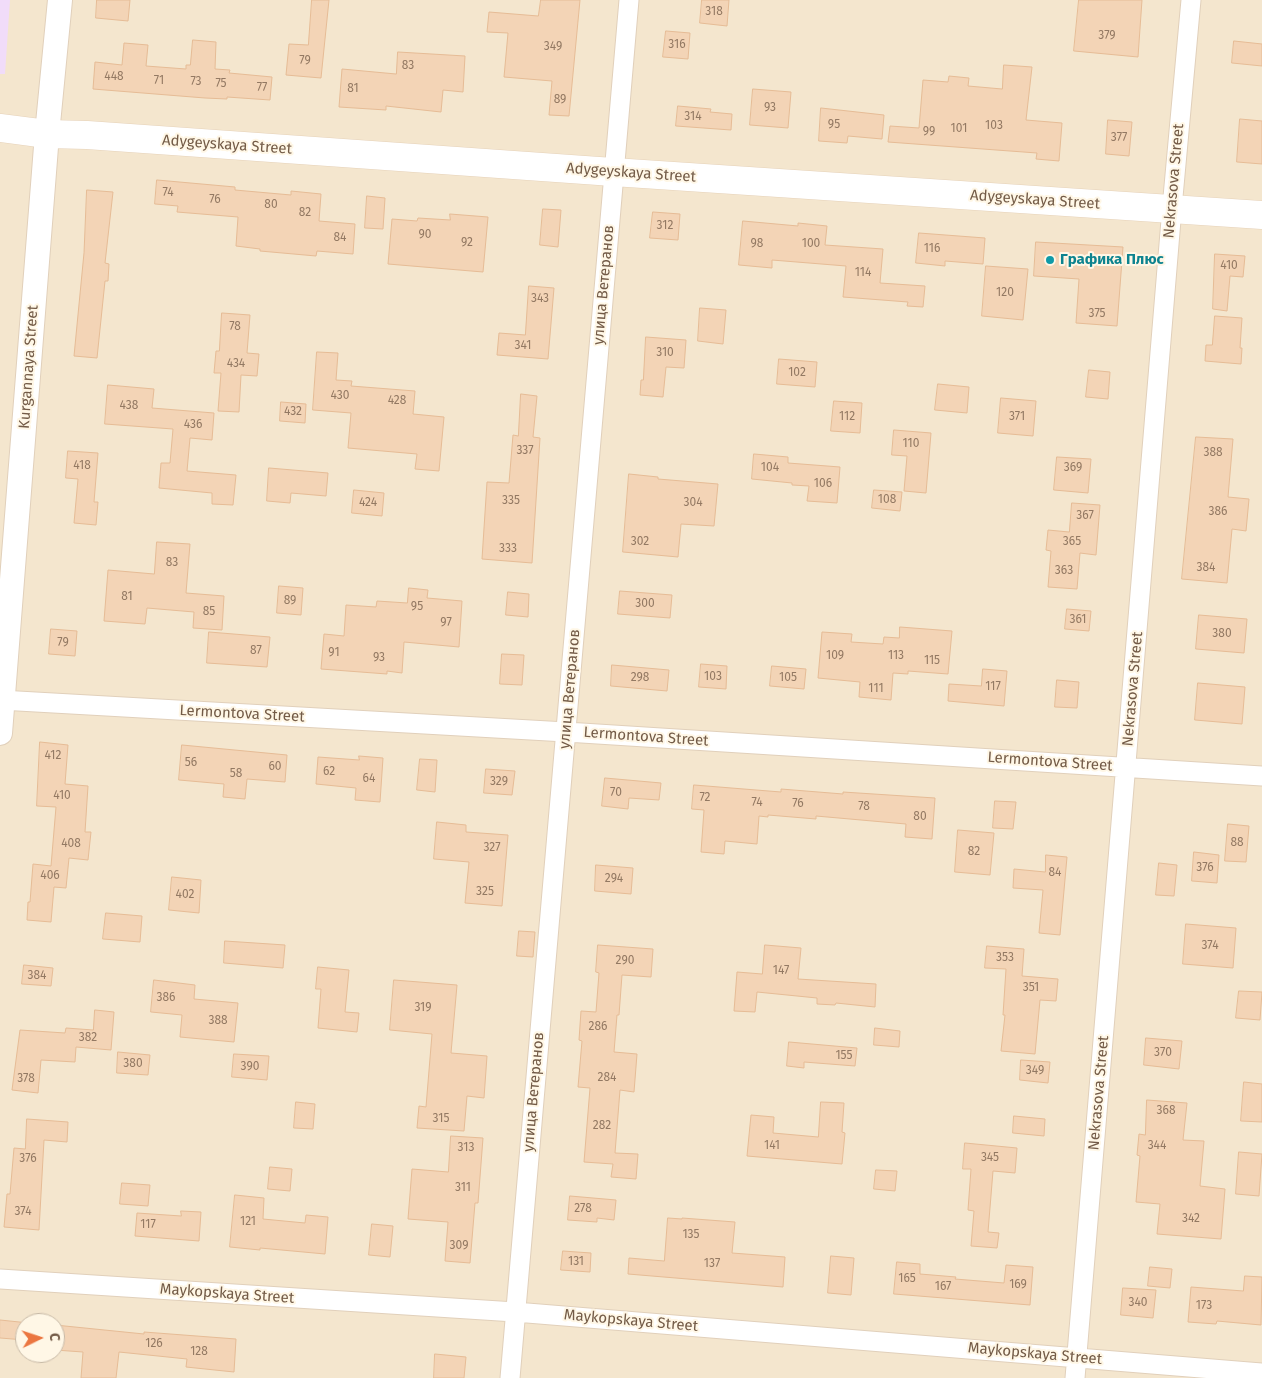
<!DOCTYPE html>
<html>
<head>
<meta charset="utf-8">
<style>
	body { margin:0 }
	#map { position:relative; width:1262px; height:1378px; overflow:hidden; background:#fdf4df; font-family:"Fira Sans",sans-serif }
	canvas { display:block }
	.north { position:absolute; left:15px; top:1313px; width:50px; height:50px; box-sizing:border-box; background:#fff7e6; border:1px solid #c7b9a6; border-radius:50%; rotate:86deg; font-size:14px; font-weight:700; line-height:20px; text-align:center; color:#735b47 }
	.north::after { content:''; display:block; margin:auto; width:18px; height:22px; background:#eb7640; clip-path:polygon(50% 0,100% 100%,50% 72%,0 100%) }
</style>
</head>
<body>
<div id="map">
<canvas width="1262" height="1378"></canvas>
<div class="north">С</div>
</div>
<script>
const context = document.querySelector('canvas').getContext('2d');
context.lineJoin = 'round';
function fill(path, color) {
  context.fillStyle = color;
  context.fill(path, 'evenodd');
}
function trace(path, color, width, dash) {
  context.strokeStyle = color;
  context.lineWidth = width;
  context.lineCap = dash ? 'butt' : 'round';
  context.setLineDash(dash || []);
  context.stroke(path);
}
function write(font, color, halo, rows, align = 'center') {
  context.font = font + ' "Fira Sans",sans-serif';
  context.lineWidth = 4;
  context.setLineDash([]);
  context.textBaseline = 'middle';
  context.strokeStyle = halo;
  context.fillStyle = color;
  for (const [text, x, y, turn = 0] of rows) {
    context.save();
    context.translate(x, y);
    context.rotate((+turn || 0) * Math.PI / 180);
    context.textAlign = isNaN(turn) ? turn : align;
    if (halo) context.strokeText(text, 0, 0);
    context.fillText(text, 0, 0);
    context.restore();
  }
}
const residential = new Path2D(`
	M0 0H1262V1378H0ZM25 1323H55V1353H25Z`);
const education = new Path2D(`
	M0 0H10L5 74H0Z`);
const building = new Path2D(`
	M97 0H130L128 21 96 18Z
	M312 0H329L321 78 286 75 289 44 308 45Z
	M541 0H580L569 116 549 115 552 81 504 77 508 33 487 32 489 12 538 16Z
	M702 0H729L727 26 700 23Z
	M1079 0H1142L1138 57 1074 51Z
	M666 31 690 33 688 59 663 57Z
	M193 40 216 42 215 69 230 70 229 73 272 77 270 100 227 97V99L205 98 93 89 95 62 122 65 124 43 148 45 146 66 186 69V65H190Z
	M1234 41 1262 44V66L1232 63Z
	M398 52 465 56 463 92 443 90 441 112 386 106V110L339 107 342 69 396 74Z
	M1004 65 1032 67 1026 120 1062 123 1059 161 1036 159 1037 153 888 142 890 126 919 128 923 80 948 82 949 76 969 78 968 86 1002 89Z
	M753 89 791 92 788 128 750 125Z
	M678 106 711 109 710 112 732 114 731 130 676 126Z
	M821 108 884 115 882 139 848 136 847 143 819 141Z
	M1240 119 1262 121V164L1237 162Z
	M1108 120 1132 122 1129 156 1106 154Z
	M157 180 235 187V190L291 195V191L321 194 319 221 355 224 353 254 317 251 316 256 260 251V249L236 246 238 217 177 212 178 206 155 204Z
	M87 190 113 192 105 263 109 264 108 281H105L97 358 74 356 84 253Z
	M367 196 385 198 383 229 365 228Z
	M543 209 561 210 558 247 540 245Z
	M653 212 680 214 678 240 650 238Z
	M450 214 488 217 483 272 388 264 392 219 417 221 418 218 450 220Z
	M743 221 798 226V223L827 226 825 245 883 249 880 283 925 286 923 307 907 306 908 302 843 297 846 266 772 260V268L739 265Z
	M919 233 985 238 983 264 945 261V266L916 263Z
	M1036 242 1123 247 1117 326 1076 323 1079 279 1034 276Z
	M1215 254 1245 256 1243 277 1230 276 1227 311 1213 309Z
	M986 266 1028 269 1023 320 982 316Z
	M529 286 554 288 548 359 497 355 499 333 525 335Z
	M700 308 726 310 723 344 698 341Z
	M222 313 250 315 247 353 259 354 257 376 241 375 239 412 218 411 221 373H214L216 351H219Z
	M1215 316 1242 318 1240 348H1242L1241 364 1205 361 1206 345H1212Z
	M646 337 686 340 684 368 666 367 663 397 640 395 641 380H643Z
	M317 352 338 353 336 380 352 381 351 386 415 391 413 414 444 417 439 471 415 469 417 454 348 448 351 413 313 410Z
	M779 359 817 362 815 387 777 384Z
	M1089 370 1110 372 1108 399 1086 397Z
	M938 384 969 387 967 413 935 410Z
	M108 385 154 389 152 408 214 413 212 440 190 438 187 471 236 475 233 505 212 504V493L159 488 161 463H170L173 429 105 424Z
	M521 394 537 396 533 437 540 438 532 563 482 559 487 482 509 483 513 435 518 436Z
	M1001 398 1036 401 1033 436 998 433Z
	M834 401 862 403 860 433 831 431Z
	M281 402 306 404 305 423 280 421Z
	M894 430 931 433 926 493 904 491 907 456 892 455Z
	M1196 437 1233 439 1228 497 1249 499 1246 531 1232 529 1227 583 1182 579Z
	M68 451 98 453 94 502H98L96 525 74 523 78 479 66 478Z
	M754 454 788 457V463L840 467 837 503 807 501 809 486 792 485V483L752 479Z
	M1057 457 1091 459 1088 493 1054 490Z
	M269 468 328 473 326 496 291 493 290 503 267 501Z
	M629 474 658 477V479L718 484 714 526 681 524 678 557 623 552Z
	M354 490 384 493 382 516 352 513Z
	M874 490 902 492 900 511 872 508Z
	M1072 503 1100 505 1096 555 1080 553 1077 589 1048 587 1051 551 1046 550 1048 530 1069 532Z
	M157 542 190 544 186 593 224 596 222 630 193 628 194 612 147 608 145 624 104 621 108 570 154 574Z
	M279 586 303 588 301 615 277 613Z
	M409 588 428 590 427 598 462 601 459 647 404 642 402 673 387 671V674L321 669 324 634 344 636 346 605 376 607 377 601 407 603Z
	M620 591 672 595 670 618 618 614Z
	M508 592 529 594 528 617 506 615Z
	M1067 609 1091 611 1089 631 1065 629Z
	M1199 615 1247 619 1244 653 1196 649Z
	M900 627 952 631 948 674 908 671V674L893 673 891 700 859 697 860 682 818 678 822 632 852 634 851 642 883 644 884 637 899 638Z
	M51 629 77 631 75 656 49 654Z
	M209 632 270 637 267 667 207 663Z
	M502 654 524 655 522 685 500 684Z
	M701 664 727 666 726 689 699 687Z
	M612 665 669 670 667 691 611 686Z
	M772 666 806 669 804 689 770 686Z
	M983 669 1007 671 1004 706 948 701 949 684 981 686Z
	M1057 680 1079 682 1077 708 1055 707Z
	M1198 683 1245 687 1242 724 1195 720Z
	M40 742 68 745 65 784 88 786 85 832H91L88 860 69 858 66 888 54 887 51 922 27 920 28 902H30L33 864 51 866 56 807 37 806Z
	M182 745 287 755 285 782 247 779 245 799 223 797 224 784 179 780Z
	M359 756 383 758 380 802 355 800 356 788 316 784 318 757 359 760Z
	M420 759 437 760 435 792 417 790Z
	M486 769 515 771 512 795 484 793Z
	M605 778 661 783 659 800 629 798 628 809 602 806Z
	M694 785 781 792V789L843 794V792L935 798 932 839 905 837 906 824 816 816V819L768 815V817L759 816 757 844 725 841 724 854 701 852 704 810 692 809Z
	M995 801 1016 802 1013 829 993 828Z
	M437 822 466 825V832L508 835 502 906 465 903 469 862 434 859Z
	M1228 824 1249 826 1246 862 1225 861Z
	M958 830 994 833 990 875 955 872Z
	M1194 852 1219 855 1217 883 1192 881Z
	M1046 855 1067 857 1060 935 1039 933 1043 890 1013 888 1014 869 1045 872Z
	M1159 863 1177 865 1174 896 1156 895Z
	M596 865 633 868 631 894 595 891Z
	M172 877 201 880 199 913 169 910Z
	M106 913 142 916 140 942 103 939Z
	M1186 924 1236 928 1233 968 1183 964Z
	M519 931 535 932 533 957 517 956Z
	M225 941 285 945 283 968 224 963Z
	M598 945 653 949 651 977 622 975 619 1015H617L614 1052 637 1054 634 1092 620 1090 615 1153 638 1154 636 1179 611 1177 613 1164 584 1162 590 1088 578 1087 582 1041 579 1040 581 1011 596 1012 599 973 596 972Z
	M765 945 801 948 798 979 876 984 875 1007 836 1003 835 1005 817 1004V998L757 992 755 1012 734 1011 737 972 762 974Z
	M987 946 1024 949 1022 976 1058 979 1056 1001 1040 1000 1035 1054 1001 1051 1005 1015H1003L1006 969 985 968Z
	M24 965 53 968 51 986 22 984Z
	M318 967 349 970 345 1012 359 1013 357 1032 318 1028 321 989H316Z
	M154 980 195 985 194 999 238 1003 234 1042 180 1037 182 1015 151 1012Z
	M394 980 457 985 451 1053 487 1056 484 1098 467 1096 464 1131 417 1128 419 1106 426 1107 432 1034 390 1030Z
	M1239 991 1262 992 1260 1020 1236 1018Z
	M95 1010 114 1012 111 1050 76 1047 75 1062 41 1060 38 1093 12 1090 20 1030 65 1033 66 1028 93 1030Z
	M875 1028 900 1031 899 1047 874 1045Z
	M1146 1038 1182 1041 1179 1069 1144 1065Z
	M789 1042 857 1048 855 1066 804 1062V1068L787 1066Z
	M118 1052 150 1055 148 1075 117 1073Z
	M234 1054 269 1056 267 1080 232 1077Z
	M1021 1060 1050 1062 1048 1083 1020 1080Z
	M1244 1082 1262 1084V1122L1241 1121Z
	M1147 1100 1187 1103 1183 1140 1204 1141 1200 1186 1225 1189 1221 1239 1157 1234 1160 1204 1136 1202 1140 1156 1137 1155 1139 1134 1145 1135Z
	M296 1102 315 1104 313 1129 294 1128Z
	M821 1102 844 1103 842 1132 845 1133 842 1164 747 1156 751 1115 774 1117 773 1133 818 1137Z
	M1014 1116 1045 1119 1044 1136 1013 1133Z
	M27 1119 68 1122 67 1142 44 1140 39 1230 4 1227 7 1194H10L14 1148 25 1149Z
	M451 1136 483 1138 478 1203H475L470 1263 445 1261 448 1222 408 1219 412 1169 448 1172Z
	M965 1143 1017 1148 1015 1173 993 1171 988 1232 999 1233 997 1248 971 1246 974 1211 968 1210 971 1169H963Z
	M1239 1152 1262 1154 1259 1196 1236 1194Z
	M270 1167 292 1169 290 1191 268 1189Z
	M876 1170 897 1171 895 1191 874 1189Z
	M122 1183 150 1185 148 1206 120 1204Z
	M235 1195 264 1198 263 1219 305 1223 306 1215 328 1217 325 1254 260 1248V1250L230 1247Z
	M570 1196 616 1200 614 1220 597 1218V1222L568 1220Z
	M181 1211 201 1212 199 1241 135 1236 137 1213 181 1216Z
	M668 1218 682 1219V1218L735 1222 732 1253 785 1257 783 1287 628 1274 629 1258 664 1261Z
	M372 1224 393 1226 390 1257 369 1255Z
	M563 1251 591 1253 590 1272 561 1270Z
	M831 1256 854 1258 851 1295 828 1293Z
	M897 1262 920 1264V1274L956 1277 955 1279 1004 1283 1006 1265 1033 1267 1030 1305 894 1294Z
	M1150 1267 1172 1269 1170 1288 1148 1286Z
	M1245 1276 1262 1277 1261 1325 1217 1321 1216 1324 1188 1322 1191 1287 1243 1291Z
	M1123 1288 1156 1290 1153 1318 1121 1315Z
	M0 1320 29 1323H25V1340L0 1338Z
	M55 1325 144 1334V1332L236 1339 234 1372 186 1367 187 1359 119 1352 116 1378H81L83 1352 55 1350Z
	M435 1354 466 1357 464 1378H434Z`);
const minor = new Path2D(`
	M0 700 566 732 1262 776
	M0 1279 515 1312 1262 1373
	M510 1378 629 0
	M1075 1378 1172 208 1191 0`);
const tertiary = new Path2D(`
	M0 733 47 134 60 0`);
const secondary = new Path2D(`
	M0 128 47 134 87 135 613 172 1262 215`);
const markers = [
	[1050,260,5,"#0f9aa8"]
];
const numberNames = [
	["318",714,12],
	["379",1107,36],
	["316",677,45],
	["349",553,47],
	["79",305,61],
	["83",408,66],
	["448",114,77],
	["71",159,81],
	["73",196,82],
	["75",221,84],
	["77",262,88],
	["81",353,89],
	["89",560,100],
	["93",770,108],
	["314",693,117],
	["95",834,125],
	["103",994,126],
	["101",959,129],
	["99",929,132],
	["377",1119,138],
	["74",168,193],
	["76",215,200],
	["80",271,205],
	["82",305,213],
	["312",665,226],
	["90",425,235],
	["84",340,238],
	["92",467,243],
	["98",757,244],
	["100",811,244],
	["116",932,249],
	["410",1229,266],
	["114",863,273],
	["120",1005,293],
	["343",540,299],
	["375",1097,314],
	["78",235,327],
	["341",523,346],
	["310",665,353],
	["434",236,364],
	["102",797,373],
	["430",340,396],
	["428",397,401],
	["438",129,406],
	["432",293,412],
	["112",847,417],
	["371",1017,417],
	["436",193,425],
	["110",911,444],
	["337",525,451],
	["388",1213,453],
	["418",82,466],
	["104",770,468],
	["369",1073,468],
	["106",823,484],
	["108",887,500],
	["335",511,501],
	["424",368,503],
	["304",693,503],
	["386",1218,512],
	["367",1085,516],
	["302",640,542],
	["365",1072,542],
	["333",508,549],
	["83",172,563],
	["384",1206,568],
	["363",1064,571],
	["81",127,597],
	["89",290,601],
	["300",645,604],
	["95",417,607],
	["85",209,612],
	["361",1078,620],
	["97",446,623],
	["380",1222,634],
	["79",63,643],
	["87",256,651],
	["91",334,653],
	["109",835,656],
	["113",896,656],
	["93",379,658],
	["115",932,661],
	["103",713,677],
	["298",640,678],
	["105",788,678],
	["117",993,687],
	["111",876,689],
	["412",53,756],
	["56",191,763],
	["60",275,767],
	["62",329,772],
	["58",236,774],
	["64",369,779],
	["329",499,782],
	["70",616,793],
	["410",62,796],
	["72",705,798],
	["74",757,803],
	["76",798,804],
	["78",864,807],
	["80",920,817],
	["88",1237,843],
	["408",71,844],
	["327",492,848],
	["82",974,852],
	["376",1205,868],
	["84",1055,873],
	["406",50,876],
	["294",614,879],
	["325",485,892],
	["402",185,895],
	["374",1210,946],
	["353",1005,958],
	["290",625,961],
	["147",781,971],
	["384",37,976],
	["351",1031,988],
	["386",166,998],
	["319",423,1008],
	["388",218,1021],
	["286",598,1027],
	["382",88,1038],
	["370",1163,1053],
	["155",844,1056],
	["380",133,1064],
	["390",250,1067],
	["349",1035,1071],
	["284",607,1078],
	["378",26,1079],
	["368",1166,1111],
	["315",441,1119],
	["282",602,1126],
	["141",772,1146],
	["344",1157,1146],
	["313",466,1148],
	["345",990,1158],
	["376",28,1159],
	["311",463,1188],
	["278",583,1209],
	["374",23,1212],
	["342",1191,1219],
	["121",248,1222],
	["117",148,1225],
	["135",691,1235],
	["309",459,1246],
	["131",576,1262],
	["137",712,1264],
	["165",907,1279],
	["169",1018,1285],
	["167",943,1287],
	["340",1138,1303],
	["173",1204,1306],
	["126",154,1344],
	["128",199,1352]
];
const streetNames = [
	["Adygeyskaya Street",227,145,4],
	["Adygeyskaya Street",631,173,4],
	["Nekrasova Street",1174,181,-85],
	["Adygeyskaya Street",1035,200,4],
	["улица Ветеранов",604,285,-85],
	["Kurgannaya Street",29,367,-86],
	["улица Ветеранов",570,689,-85],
	["Nekrasova Street",1133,689,-85],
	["Lermontova Street",242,714,3],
	["Lermontova Street",646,737,4],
	["Lermontova Street",1050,762,4],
	["улица Ветеранов",534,1092,-85],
	["Nekrasova Street",1099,1093,-85],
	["Maykopskaya Street",227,1294,4],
	["Maykopskaya Street",631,1321,5],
	["Maykopskaya Street",1035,1354,5]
];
const cultureNames = [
	["Графика Плюс",1060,260]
];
fill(residential, '#f4e6ce');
fill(education, '#f1dcf9');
fill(building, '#f3d4b6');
trace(building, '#e6bc96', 1);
trace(minor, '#e1d0bb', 21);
trace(tertiary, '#e1d0bb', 26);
trace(secondary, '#e6d2b9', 29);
trace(minor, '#fff', 19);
trace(tertiary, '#fff', 24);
trace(secondary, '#fff', 28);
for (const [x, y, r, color] of markers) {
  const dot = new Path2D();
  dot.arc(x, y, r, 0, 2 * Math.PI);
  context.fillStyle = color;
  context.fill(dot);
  trace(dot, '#fff7e6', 2);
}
write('12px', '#937963', null, numberNames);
write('15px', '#735b47', '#fff7e6', streetNames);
write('bold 15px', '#0d838f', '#fff7e6', cultureNames, 'left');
</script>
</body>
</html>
